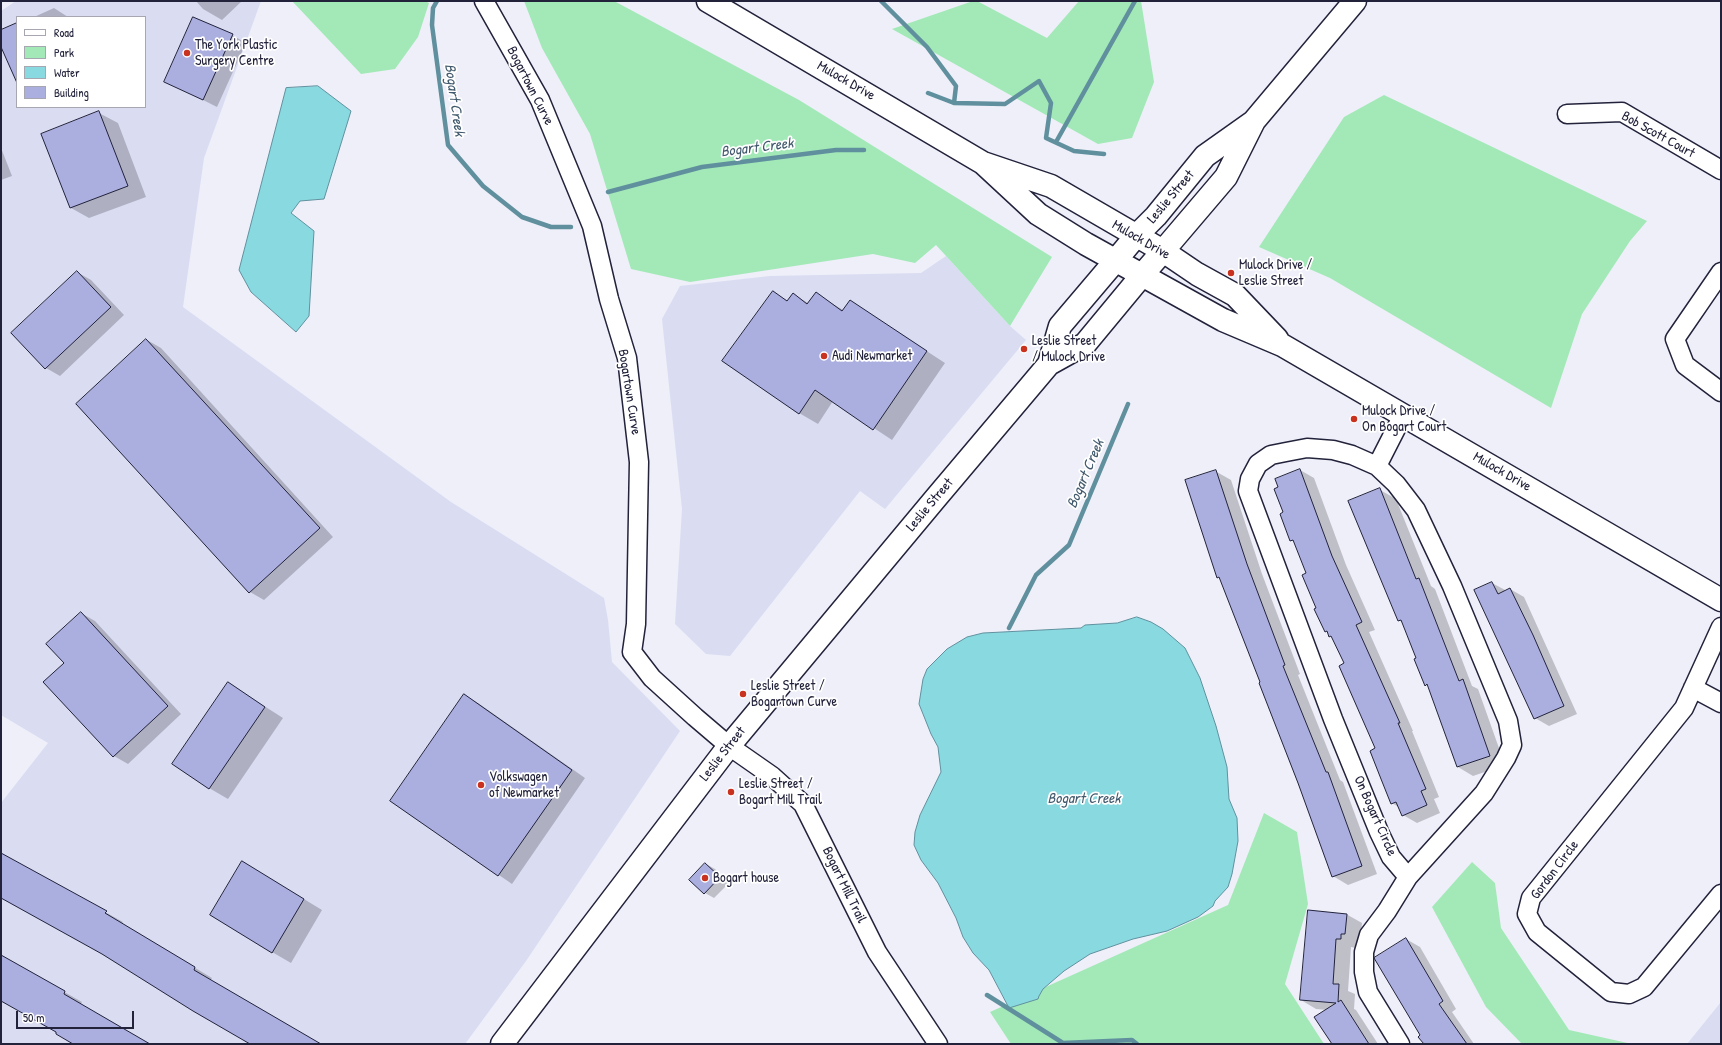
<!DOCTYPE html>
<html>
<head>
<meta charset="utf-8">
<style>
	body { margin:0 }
	#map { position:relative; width:1722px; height:1045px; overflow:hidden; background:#eeeff9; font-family:"Patrick Hand",sans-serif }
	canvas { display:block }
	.frame { position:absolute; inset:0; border:2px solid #22223b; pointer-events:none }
	.legend { position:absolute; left:16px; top:16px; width:130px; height:92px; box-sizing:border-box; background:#fff; border:1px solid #a7a7b1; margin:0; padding:5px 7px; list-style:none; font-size:12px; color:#22223b }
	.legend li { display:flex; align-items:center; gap:8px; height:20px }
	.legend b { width:20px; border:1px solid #a7a7b1 }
	.scale { position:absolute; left:16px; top:1011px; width:118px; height:18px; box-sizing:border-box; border:2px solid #22223b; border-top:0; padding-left:5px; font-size:12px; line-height:14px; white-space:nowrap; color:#22223b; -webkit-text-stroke:3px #fff; paint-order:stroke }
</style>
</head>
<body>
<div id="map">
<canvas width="1722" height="1045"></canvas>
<div class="frame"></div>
<ul class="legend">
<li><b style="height:5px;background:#fff"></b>Road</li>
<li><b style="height:11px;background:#a2e9b7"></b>Park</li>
<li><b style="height:11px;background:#89dae0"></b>Water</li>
<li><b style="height:11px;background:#abafe0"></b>Building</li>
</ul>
<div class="scale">50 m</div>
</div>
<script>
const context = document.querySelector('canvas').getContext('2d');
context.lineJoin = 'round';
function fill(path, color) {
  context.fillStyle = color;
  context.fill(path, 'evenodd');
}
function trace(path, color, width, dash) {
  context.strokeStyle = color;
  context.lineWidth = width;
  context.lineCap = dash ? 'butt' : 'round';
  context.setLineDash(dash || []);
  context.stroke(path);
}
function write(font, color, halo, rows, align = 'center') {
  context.font = font + ' "Patrick Hand",sans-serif';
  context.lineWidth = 3.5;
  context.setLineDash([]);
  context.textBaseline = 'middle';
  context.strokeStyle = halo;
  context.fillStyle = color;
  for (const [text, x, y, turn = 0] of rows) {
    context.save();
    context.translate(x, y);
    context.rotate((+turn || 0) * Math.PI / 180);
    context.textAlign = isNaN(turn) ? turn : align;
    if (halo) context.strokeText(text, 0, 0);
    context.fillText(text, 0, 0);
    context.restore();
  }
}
const built = new Path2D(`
	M16 1H261L204 158 183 307 451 502 604 598 608 620 612 662 680 731 526 961 465 1044H1V803L48 743 1 715V11ZM17 17H145V107H17Z
	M946 256 1010 326 1026 340 885 509 860 491 730 656 706 654 675 624 682 509 662 319 680 286 770 276 921 273Z
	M1721 1002V1044H1687Z`);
const green = new Path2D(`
	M292 1H425L429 3 418 37 395 69 361 74Z
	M524 1H614L799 100 1052 257 1010 326 936 245 915 263 873 254 690 282 631 269 590 134 542 48Z
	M973 1H977L1047 38 1079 1H1141L1154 82 1132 138 1098 144 892 29Z
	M1384 95 1647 221 1630 241 1582 314 1551 408 1330 278 1259 247 1344 117Z
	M1264 813 1297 832 1308 904 1285 984 1324 1044H1011L990 1012 1228 905Z
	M1472 862 1495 883 1501 928 1569 1030 1632 1044H1522L1486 1007 1432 907Z`);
const water = new Path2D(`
	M318 86 351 111 324 199 300 201 291 213 314 231 309 316 296 332 251 292 239 270 286 88Z
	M1137 617 1151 622 1163 629 1185 648 1200 678 1216 726 1227 767 1229 799 1237 818 1238 841 1232 874 1228 887 1215 901 1213 906 1198 917 1167 931 1133 939 1090 954 1064 971 1043 989 1039 996 1038 999 1009 1008 989 970 973 953 963 937 956 918 938 883 921 860 914 845 915 832 920 815 941 772 938 747 931 734 919 704 923 679 927 669 947 649 967 637 983 633 1081 628 1085 625 1117 623Z`);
const shadow = new Path2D(`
	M196 1H242L222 20 203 9Z
	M54 8 68 17H34Z
	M232 35 246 43 217 107 165 81Z
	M99 113 118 123 146 197 89 218 71 208Z
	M1 148 12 176 1 180Z
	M77 272 91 280 124 315 60 376 46 368Z
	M773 292 788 301 793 294 808 303 816 294 843 310 851 302 945 363 892 440 833 401 818 424 799 413Z
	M147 340 161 348 333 537 264 600 250 592Z
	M1300 470 1314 478 1346 565 1375 630 1369 632 1413 731H1412L1439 797 1434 799 1440 813 1417 823 1403 815 1400 808 1392 803 1377 749 1345 664 1334 638 1326 631 1296 543 1291 540 1284 513Z
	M1215 471 1231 480 1262 574 1300 674 1298 675 1340 780 1343 782 1377 874 1348 885 1333 876 1221 579 1218 577Z
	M1380 490 1396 499 1431 586 1435 589 1472 686 1478 689 1505 765 1473 776 1458 767 1430 687 1425 685 1418 659 1404 624 1399 620Z
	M1492 583 1507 591 1510 589 1524 597 1577 714 1549 726 1535 718Z
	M81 613 95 621 181 714 128 764 114 756 65 663Z
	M228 683 283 718 228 799 209 788Z
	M464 695 478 703 585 778 512 884 391 801Z
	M5 856 123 922 122 924 212 978 210 981 319 1044H252L106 956 1 897V863Z
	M706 864 715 869 729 883 714 898 705 893Z
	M261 873 322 910 291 963 272 952Z
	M1346 914 1362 923 1360 943 1357 942 1356 948 1351 947 1348 991 1355 994 1354 1009 1356 1010 1378 1044H1333L1328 1010 1316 1009 1301 1000Z
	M1406 939 1420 947 1456 1009 1452 1012 1474 1044H1425Z
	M1 956 82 1002 80 1005 148 1044H75L58 1032 1 1000Z`);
const stream = new Path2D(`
	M437 1 433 8 432 25 448 145 483 186 522 217 551 227H571
	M881 1 927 47 956 86 954 103
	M928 93 954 103 1005 104 1039 81 1051 103 1046 138 1074 151 1104 154
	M1056 142 1135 1
	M608 192 702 167 836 150H864
	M1009 628 1036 575 1069 545 1128 404
	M987 995 1063 1043 1132 1040 1137 1044`);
const building = new Path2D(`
	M193 17 233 34 203 100 164 82Z
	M17 23V83L1 47V30Z
	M99 111 128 186 70 208 41 134Z
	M77 271 111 307 45 369 11 333Z
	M773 291 787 301 793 293 807 304 816 292 842 311 850 300 927 351 873 430 815 390 799 414 722 361Z
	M146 339 320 528 249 593 76 404Z
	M1300 469 1332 556 1362 622 1356 625 1400 723H1398L1426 789 1421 791 1427 805 1402 816 1396 802 1391 804 1381 779 1370 751 1375 748 1339 666 1344 663 1331 636 1329 637 1327 631 1325 632 1314 609 1316 608 1302 575 1306 573 1293 540 1290 541 1280 514 1283 512 1274 489 1278 487 1275 479Z
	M1216 470 1247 564 1285 665 1283 666 1326 772H1328L1362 866 1332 877 1298 783 1259 683 1260 682 1219 577 1217 578 1185 480Z
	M1380 488 1416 579 1419 578 1459 681 1463 679 1490 756 1457 767 1427 684 1425 686 1414 659 1416 658 1401 620 1398 621 1348 501Z
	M1492 582 1498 594 1510 588 1533 635 1564 706 1534 719 1474 590Z
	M81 612 168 706 113 757 43 682 64 663 46 644Z
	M228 682 265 707 209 789 172 764Z
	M464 694 572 770 498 876 390 801Z
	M1 853 107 911 105 913 195 967 194 970 321 1044H250L193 1011 102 954 1 898Z
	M242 861 304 899 272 953 210 915Z
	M705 863 720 877 704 894 689 880Z
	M1308 910 1347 914 1345 934H1341V939H1336L1333 984H1339L1338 1002 1341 1000 1369 1044H1332L1314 1017 1336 1003 1300 1000Z
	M1406 938 1443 1001 1439 1004 1467 1044H1424L1418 1037 1420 1035 1374 958Z
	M1 955 65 991 64 994 150 1044H73L56 1034V1032L1 1001Z`);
const street = new Path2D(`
	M484 1 540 100 592 226 609 299 627 358 639 462 636 624 632 652 652 678 695 717 729 746 772 776 803 804 877 952 938 1044
	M1567 114 1622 112 1721 170
	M1721 272 1675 339 1685 365 1721 392
	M1377 466 1403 415
	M1721 627 1684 708 1531 898 1527 914 1537 932 1611 992 1629 994 1644 987 1721 894
	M1693 688 1721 703
	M1400 1044 1368 992 1364 972V952L1369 935 1387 911 1408 877 1484 793 1506 758 1512 745 1508 721 1452 586 1416 510 1396 484 1377 466 1352 455 1333 450 1307 448 1286 452 1271 455 1258 464 1250 479 1248 491 1333 719 1379 832 1391 857 1408 877`);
const secondary = new Path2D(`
	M1116 260 1136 236
	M1143 274 1163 251`);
const primary = new Path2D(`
	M708 1 983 163 1051 186 1163 251 1197 274 1235 295 1277 339
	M983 163 1038 214 1086 244 1223 320 1282 345 1721 600
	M1136 236 1156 216 1205 156 1253 122
	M1163 251 1226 177 1254 121 1355 1
	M1049 364 1060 326 1116 260
	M502 1044 729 746 935 499 1049 364 1085 344 1143 274`);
const markers = [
	[187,53,4,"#c8321e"],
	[1231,273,4,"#c8321e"],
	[1024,349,4,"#c8321e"],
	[824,356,4,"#c8321e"],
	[1354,419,4,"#c8321e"],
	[743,694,4,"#c8321e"],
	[481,785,4,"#c8321e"],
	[731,792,4,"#c8321e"],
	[705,878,4,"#c8321e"]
];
const poiNames = [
	["The York Plastic",195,45],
	["Surgery Centre",195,61],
	["Mulock Drive /",1239,265],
	["Leslie Street",1239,281],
	["Leslie Street",1032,341],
	["/ Mulock Drive",1032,357],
	["Audi Newmarket",832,356],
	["Mulock Drive /",1362,411],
	["On Bogart Court",1362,427],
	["Leslie Street /",751,686],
	["Bogartown Curve",751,702],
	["Volkswagen",489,777],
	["of Newmarket",489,793],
	["Leslie Street /",739,784],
	["Bogart Mill Trail",739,800],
	["Bogart house",713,878]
];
const streetNames = [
	["Mulock Drive",846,81,30],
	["Bogartown Curve",530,86,63],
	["Bob Scott Court",1658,135,29],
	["Leslie Street",1171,197,-50],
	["Mulock Drive",1141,240,30],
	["Bogartown Curve",629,392,81],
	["Mulock Drive",1502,472,30],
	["Leslie Street",930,505,-50],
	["Leslie Street",723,754,-52],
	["On Bogart Circle",1375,816,66],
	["Gordon Circle",1555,870,-53],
	["Bogart Mill Trail",844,885,64]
];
const waterNames = [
	["Bogart Creek",454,100,82],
	["Bogart Creek",757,148,-7],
	["Bogart Creek",1086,474,-67],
	["Bogart Creek",1084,799]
];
fill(built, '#dadcf2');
fill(green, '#a2e9b7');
fill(water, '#89dae0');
trace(water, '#60909e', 1);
fill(shadow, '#0003');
trace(stream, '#60909e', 4.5);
fill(building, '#abafe0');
trace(building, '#22223b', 1);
trace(street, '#22223b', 21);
trace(secondary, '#22223b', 25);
trace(primary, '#22223b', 25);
trace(street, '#fff', 18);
trace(secondary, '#fff', 22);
trace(primary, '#fff', 22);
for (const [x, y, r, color] of markers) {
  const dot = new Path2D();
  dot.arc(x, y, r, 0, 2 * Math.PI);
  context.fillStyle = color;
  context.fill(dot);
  trace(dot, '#fff', 1.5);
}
write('14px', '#22223b', '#fff', poiNames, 'left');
write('14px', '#22223b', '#fff', streetNames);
write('italic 15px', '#41596d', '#fff', waterNames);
</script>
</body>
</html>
